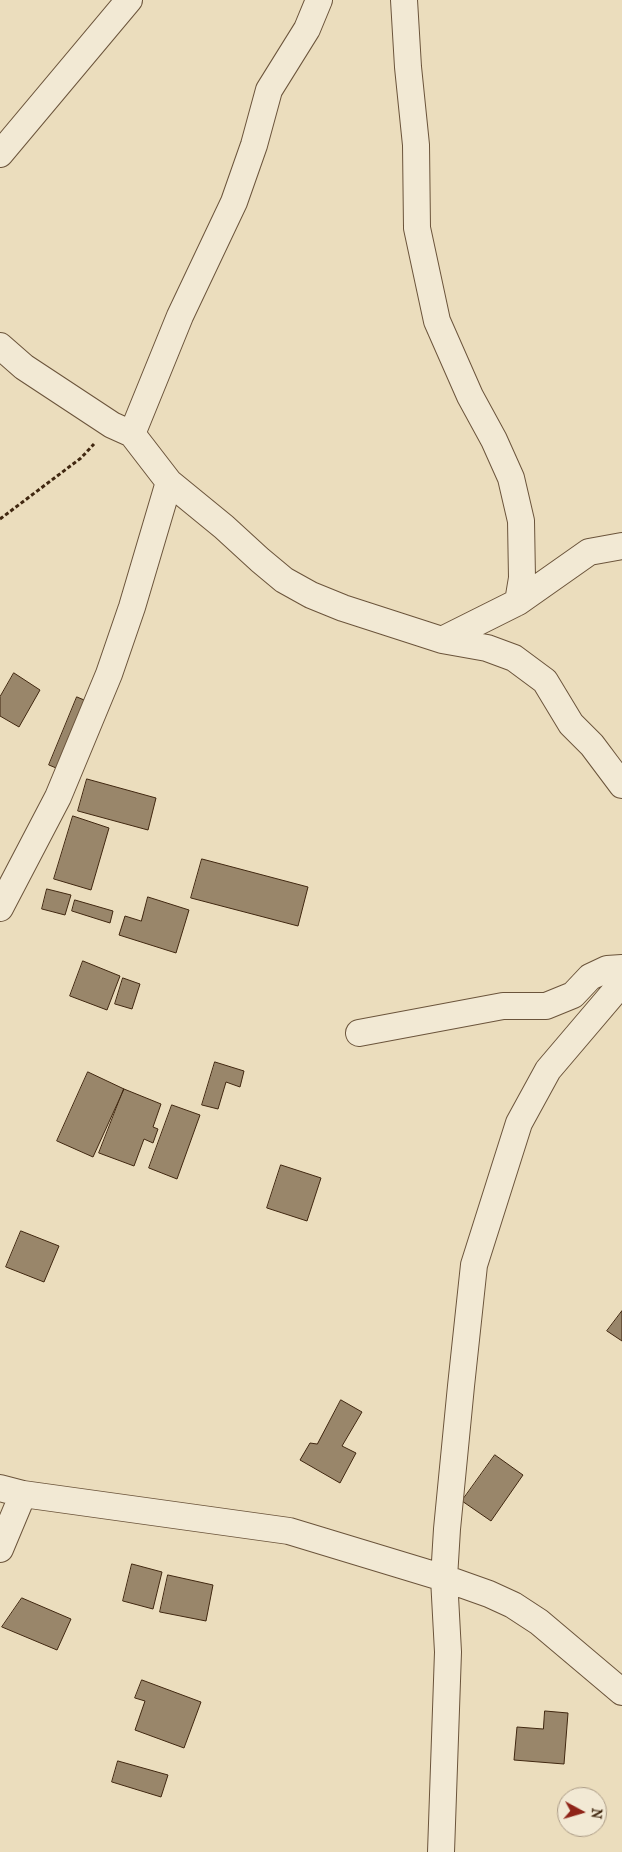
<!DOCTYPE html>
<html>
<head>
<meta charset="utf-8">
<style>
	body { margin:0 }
	#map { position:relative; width:622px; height:1852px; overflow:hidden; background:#ebddbd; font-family:"IM FELL French Canon",serif }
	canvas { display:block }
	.north { position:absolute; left:557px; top:1787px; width:50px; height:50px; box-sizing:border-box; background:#f2e9d4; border:1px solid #ab9b86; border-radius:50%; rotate:96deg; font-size:14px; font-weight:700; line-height:20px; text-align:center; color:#402710 }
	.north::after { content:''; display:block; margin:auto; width:18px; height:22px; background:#8f2418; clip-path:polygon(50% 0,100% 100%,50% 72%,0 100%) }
</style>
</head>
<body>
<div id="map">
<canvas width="622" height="1852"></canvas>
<div class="north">N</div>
</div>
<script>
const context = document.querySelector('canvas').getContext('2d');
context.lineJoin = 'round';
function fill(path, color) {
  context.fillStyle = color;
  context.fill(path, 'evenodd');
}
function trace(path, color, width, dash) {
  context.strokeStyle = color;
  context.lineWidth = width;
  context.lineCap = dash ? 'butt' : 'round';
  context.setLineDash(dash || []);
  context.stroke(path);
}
const building = new Path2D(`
	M14 673 40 690 19 727 0 716V697Z
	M77 697 96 705 68 773 49 765Z
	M87 779 156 798 148 830 78 811Z
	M73 816 109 828 91 890 54 879Z
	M202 859 308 887 298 926 191 898Z
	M47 889 71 895 65 915 42 909Z
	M148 897 189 910 176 953 119 935 125 916 141 921Z
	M75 900 113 911 110 923 72 911Z
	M83 961 120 976 107 1010 70 996Z
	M123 978 140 984 132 1009 115 1004Z
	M215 1062 244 1071 240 1087 226 1082 218 1109 202 1105Z
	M88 1072 124 1089 93 1157 57 1141Z
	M124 1089 161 1104 153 1127 158 1129 153 1143 144 1139 134 1166 99 1153Z
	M172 1105 200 1115 177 1179 149 1168Z
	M281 1165 321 1178 307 1221 267 1208Z
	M21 1231 59 1246 44 1282 6 1267Z
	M622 1311V1341L607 1331Z
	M341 1400 362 1412 342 1446 356 1453 340 1483 300 1460 310 1443 317 1444Z
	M495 1455 523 1475 491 1521 462 1501Z
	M132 1564 162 1572 153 1609 123 1601Z
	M168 1575 213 1585 206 1621 160 1612Z
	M22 1598 71 1619 57 1650 2 1627Z
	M142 1680 201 1702 184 1748 135 1730 145 1701 135 1698Z
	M545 1711 568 1713 564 1764 514 1760 517 1727 543 1729Z
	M118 1761 168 1775 161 1797 112 1782Z`);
const path = new Path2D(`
	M0 519 81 458 94 444`);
const street = new Path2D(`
	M404 0 408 67 416 145 417 228 437 321 470 396 494 440 511 478 521 521 522 578 518 602
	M0 154 129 0
	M0 346 24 367 112 425 132 434 169 482 224 527 260 560 284 580 311 595 343 608 442 640 487 648 514 658 545 681 571 724 592 745 622 785
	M132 434 180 316 234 202 254 145 269 90 307 29 319 0
	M442 640 518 602 589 552 622 546
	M0 908 58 797 109 674 132 607 169 482
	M359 1033 503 1006H546L573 995 590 977 607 969 622 968
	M0 1488 23 1494 289 1531 444 1578 489 1594 513 1605 539 1622 622 1692
	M0 1549 23 1494
	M441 1852 448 1652 444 1578 447 1529 461 1386 474 1265 519 1123 548 1070 622 983`);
fill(building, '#99866a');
trace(building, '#402710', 1);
trace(street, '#6b543b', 28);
trace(path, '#402710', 3, [4, 2.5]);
trace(street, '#f2e9d4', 26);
</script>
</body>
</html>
